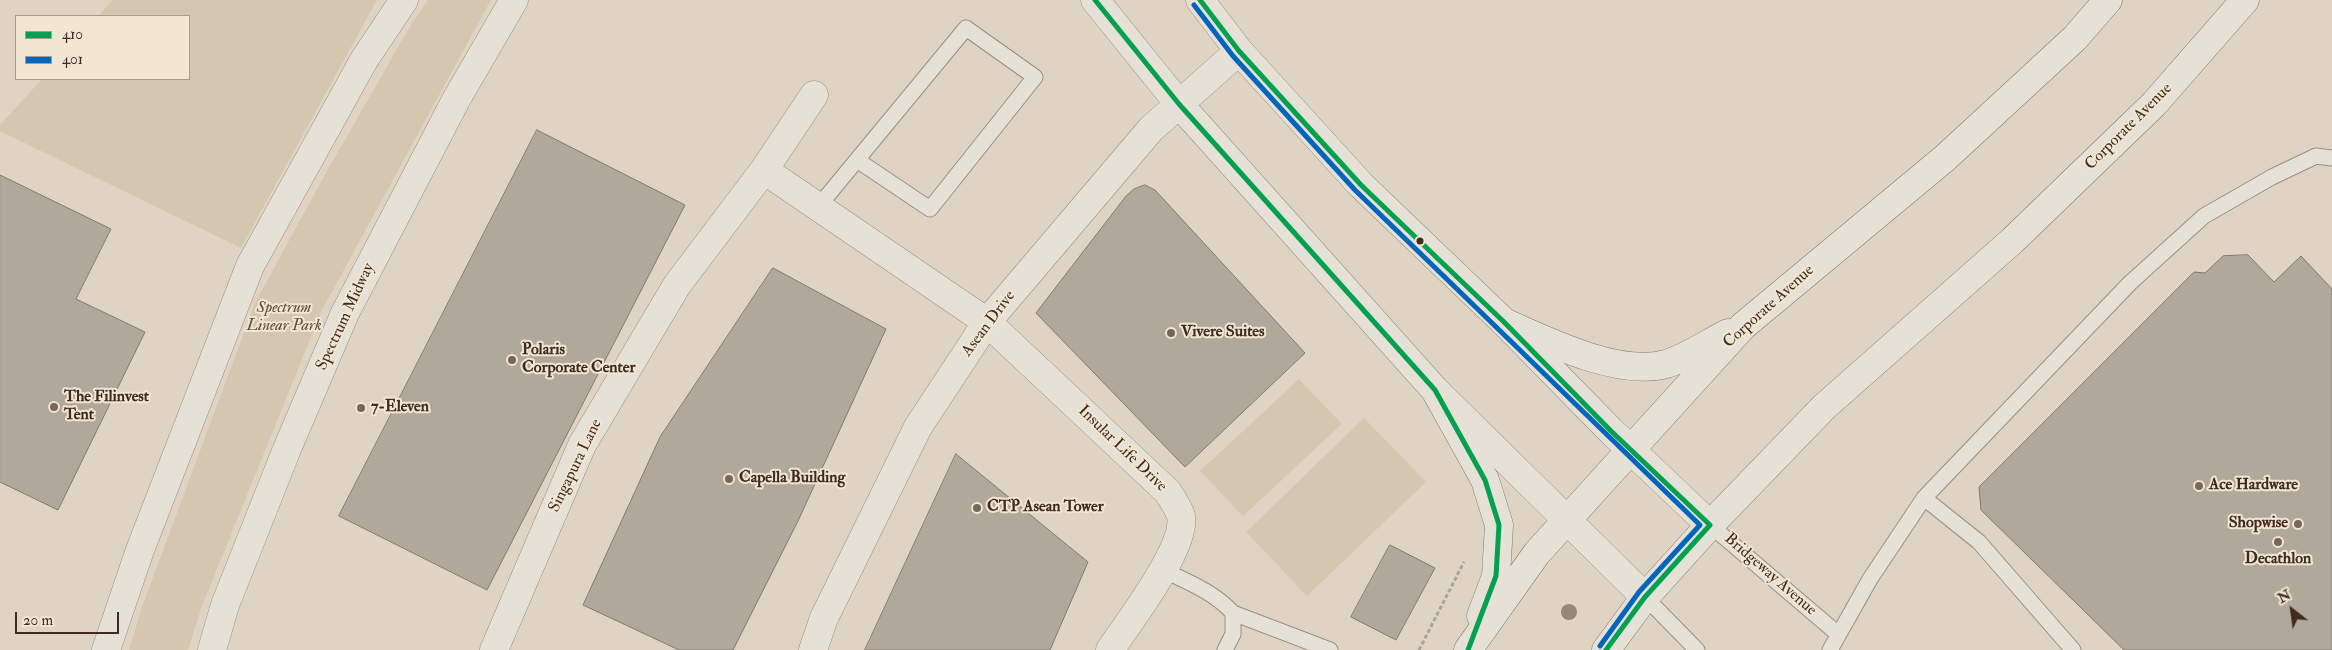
<!DOCTYPE html>
<html>
<head>
<meta charset="utf-8">
<style>
	body { margin:0 }
	#map { position:relative; width:2332px; height:650px; overflow:hidden; background:#dfd4c3; font-family:"IM FELL Double Pica",serif }
	canvas { display:block }
	.legend { position:absolute; left:15px; top:15px; width:175px; height:65px; box-sizing:border-box; background:#f1e6d1; border:1px solid #aa9b8a; margin:0; padding:6px 9px; list-style:none; font-size:15px; color:#402a20 }
	.legend li { display:flex; align-items:center; gap:10px; height:25px }
	.legend b { width:25px; border:1px solid #aa9b8a }
	.north { position:absolute; left:2267px; top:585px; width:50px; height:50px; -webkit-text-stroke:4px #f1e6d1; paint-order:stroke; rotate:330deg; font-size:14px; font-weight:700; line-height:20px; text-align:center; color:#402a20 }
	.north::after { content:''; display:block; margin:auto; width:18px; height:22px; background:#402a20; clip-path:polygon(50% 0,100% 100%,50% 72%,0 100%) }
	.scale { position:absolute; left:15px; top:612px; width:104px; height:22px; box-sizing:border-box; border:2px solid #402a20; border-top:0; padding-left:6px; font-size:15px; line-height:18px; white-space:nowrap; color:#402a20; -webkit-text-stroke:4px #f1e6d1; paint-order:stroke }
</style>
</head>
<body>
<div id="map">
<canvas width="2332" height="650"></canvas>
<ul class="legend">
<li><b style="height:6px;background:#03a04f"></b>410</li>
<li><b style="height:6px;background:#0065bd"></b>401</li>
</ul>
<div class="north">N</div>
<div class="scale">20 m</div>
</div>
<script>
const context = document.querySelector('canvas').getContext('2d');
context.lineJoin = 'round';
function fill(path, color) {
  context.fillStyle = color;
  context.fill(path, 'evenodd');
}
function trace(path, color, width, dash) {
  context.strokeStyle = color;
  context.lineWidth = width;
  context.lineCap = dash ? 'butt' : 'round';
  context.setLineDash(dash || []);
  context.stroke(path);
}
function write(font, color, halo, rows, align = 'center') {
  context.font = font + ' "IM FELL Double Pica",serif';
  context.lineWidth = 4;
  context.setLineDash([]);
  context.textBaseline = 'middle';
  context.strokeStyle = halo;
  context.fillStyle = color;
  for (const [text, x, y, turn = 0] of rows) {
    context.save();
    context.translate(x, y);
    context.rotate((+turn || 0) * Math.PI / 180);
    context.textAlign = isNaN(turn) ? turn : align;
    if (halo) context.strokeText(text, 0, 0);
    context.fillText(text, 0, 0);
    context.restore();
  }
}
const green = new Path2D(`
	M112 0H377L241 248 0 131V125L42 79H189V16H98Z
	M428 0H491L322 310 202 606 188 650H129L143 604 255 303 323 178 412 23Z
	M1299 379 1342 424 1243 516 1200 471Z
	M1364 418 1426 482 1307 596 1246 532Z`);
const building = new Path2D(`
	M537 130 685 205 487 590 339 516Z
	M0 175 111 229 76 299 145 332 58 510 0 482Z
	M1145 185 1155 190 1305 353 1185 467 1036 313 1126 196 1134 189Z
	M2248 255 2274 282 2301 256 2332 289V650H2124L1981 510 1979 487 2194 272 2205 273 2223 256Z
	M773 268 886 329 798 521 733 650H679L583 605 660 437Z
	M956 454 1088 562 1050 650H865Z
	M1390 545 1435 568 1396 640 1351 617Z`);
const path = new Path2D(`
	M1419 650 1464 562`);
const service = new Path2D(`
	M818 207 966 28 1035 77 930 209 857 160
	M1924 498 1979 542 2073 650
	M1710 525 1838 634
	M1163 570C1188 582 1214 592 1233 613V634L1225 650
	M1645 597 1697 650
	M1233 613 1330 650
	M1830 650 1870 579 1924 498 2130 283 2204 216 2272 177 2316 156 2332 158`);
const minor = new Path2D(`
	M764 170 814 95
	M494 650 582 445 677 285 764 170 987 322 1168 492C1172 499 1179 509 1181 516 1187 547 1128 623 1110 650
	M813 650 824 618 918 427 987 322 1151 129 1239 51`);
const tertiary = new Path2D(`
	M1095 0 1179 104 1435 390 1645 597
	M1200 0 1239 51 1361 185 1504 322 1611 431 1710 525
	M106 650 140 550 250 266 364 60 404 0
	M212 650 225 605 287 449 345 313 457 98 514 0`);
const secondary = new Path2D(`
	M1504 322C1546 341 1619 377 1666 364 1687 358 1708 343 1728 333
	M1435 390 1485 480 1499 525 1496 576 1481 616
	M1468 650 1537 553 1743 326 1945 158 2075 38 2108 0
	M1606 650 1645 597 1710 525 1824 407 2012 241 2154 104 2245 0`);
const bus1 = new Path2D(`
	M1095 0 1179 104 1435 390 1485 480 1499 525 1496 576 1468 650
	M1200 0 1239 51 1361 185 1504 322 1611 431 1710 525 1645 597 1606 650`);
const bus2 = new Path2D(`
	M1194 5 1233 56 1355 190 1700 525 1639 592 1600 646`);
const trees = [
	[1569,612]
];
const markers = [
	[1420,241,4.5,"#402a20"],
	[1171,333,5,"#786659"],
	[512,360,5,"#786659"],
	[54,407,5,"#786659"],
	[361,408,5,"#786659"],
	[729,479,5,"#786659"],
	[2199,486,5,"#786659"],
	[977,508,5,"#786659"],
	[2298,524,5,"#786659"],
	[2278,542,5,"#786659"]
];
const streetNames = [
	["Corporate Avenue",2129,127,-45],
	["Corporate Avenue",1769,307,-42],
	["Spectrum Midway",346,317,-65],
	["Asean Drive",989,324,-53],
	["Insular Life Drive",1122,449,44],
	["Singapura Lane",576,466,-64],
	["Bridgeway Avenue",1770,575,41]
];
const parkNames = [
	["Spectrum",284,309],
	["Linear Park",284,327]
];
const poiNames = [
	["Vivere Suites",1181,333],
	["Polaris",522,351],
	["Corporate Center",522,369],
	["The Filinvest",64,398],
	["Tent",64,416],
	["7-Eleven",371,408],
	["Capella Building",739,479],
	["Ace Hardware",2209,486],
	["CTP Asean Tower",987,508],
	["Shopwise",2288,524,"right"],
	["Decathlon",2278,560,"center"]
];
fill(green, '#d5c6af');
fill(building, '#b1a89c');
trace(building, '#82796f', 1);
trace(service, '#988f85', 17);
trace(minor, '#988f85', 29);
trace(tertiary, '#988f85', 29);
trace(secondary, '#82796f', 29);
trace(path, '#a9a39b', 3, [4, 2.5]);
trace(service, '#e6e1d7', 15);
trace(minor, '#e6e1d7', 28);
trace(tertiary, '#e6e1d7', 28);
trace(secondary, '#e6e1d7', 28);
trace(bus1, '#03a04f', 5);
trace(bus2, '#0065bd', 5);
context.fillStyle = '#978677';
for (const [x, y] of trees) {
  context.beginPath();
  context.arc(x, y, 8, 0, 2 * Math.PI);
  context.fill();
}
for (const [x, y, r, color] of markers) {
  const dot = new Path2D();
  dot.arc(x, y, r, 0, 2 * Math.PI);
  context.fillStyle = color;
  context.fill(dot);
  trace(dot, '#f1e6d1', 2);
}
write('16px', '#402a20', '#f1e6d1', streetNames);
write('italic 16px', '#5c4739', '#f1e6d1', parkNames);
write('bold 16px', '#402a20', '#f1e6d1', poiNames, 'left');
</script>
</body>
</html>
